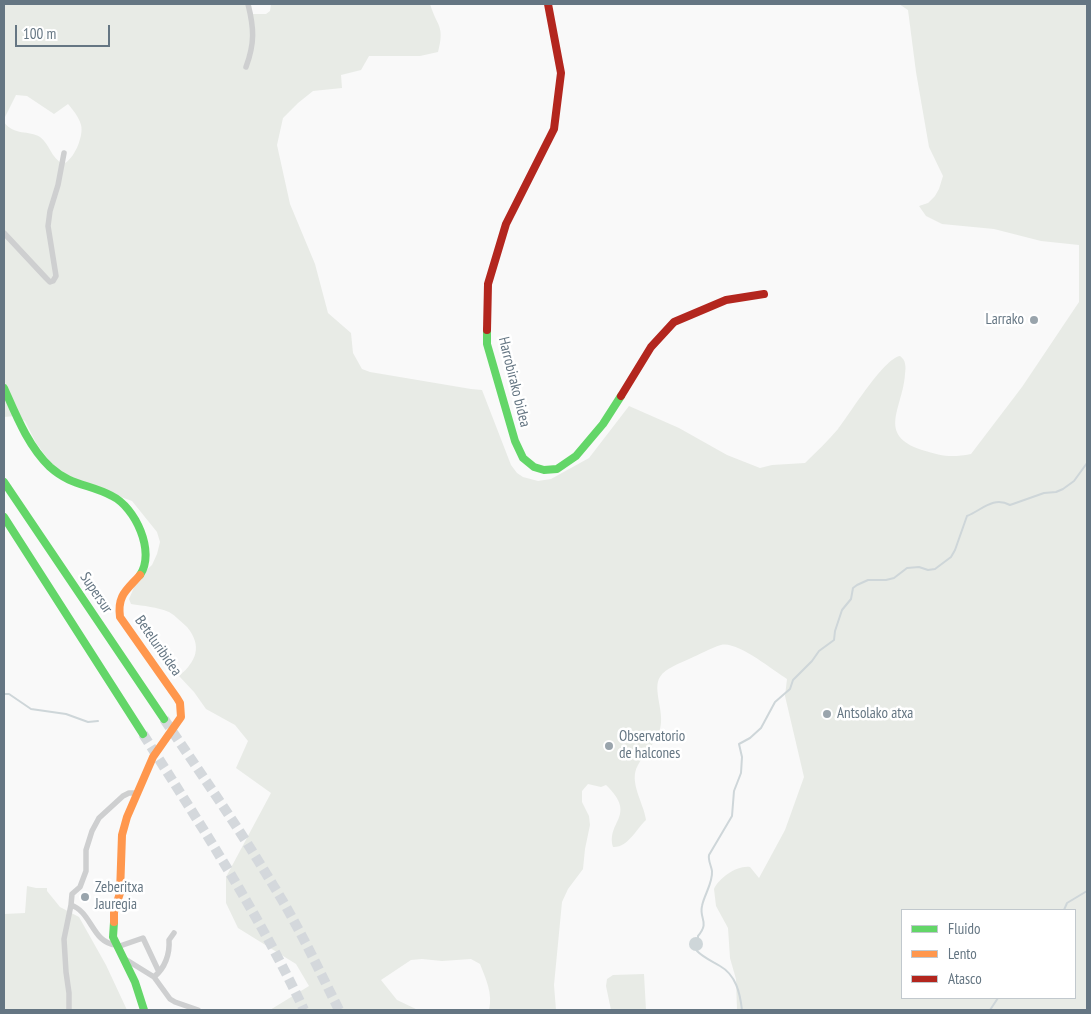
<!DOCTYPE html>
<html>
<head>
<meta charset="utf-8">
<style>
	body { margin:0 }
	#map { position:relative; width:1091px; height:1014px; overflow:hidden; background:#f9f9f9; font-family:"PT Sans Narrow",sans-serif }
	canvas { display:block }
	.frame { position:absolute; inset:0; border:5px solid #657683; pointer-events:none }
	.legend { position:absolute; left:901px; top:909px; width:175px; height:90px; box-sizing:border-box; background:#fff; border:1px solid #c1c8cd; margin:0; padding:6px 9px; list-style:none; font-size:15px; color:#657683 }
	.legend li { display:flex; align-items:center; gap:10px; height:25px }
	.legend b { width:25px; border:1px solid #c1c8cd }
	.scale { position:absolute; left:15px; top:25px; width:95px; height:22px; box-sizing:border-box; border:2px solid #657683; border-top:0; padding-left:6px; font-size:15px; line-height:18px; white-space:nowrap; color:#657683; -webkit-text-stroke:4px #fff; paint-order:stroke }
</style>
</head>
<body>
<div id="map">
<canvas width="1091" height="1014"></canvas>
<div class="frame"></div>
<ul class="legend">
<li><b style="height:6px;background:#63d668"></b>Fluido</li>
<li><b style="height:6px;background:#ff974d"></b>Lento</li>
<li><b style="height:6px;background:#b3261e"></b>Atasco</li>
</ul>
<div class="scale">100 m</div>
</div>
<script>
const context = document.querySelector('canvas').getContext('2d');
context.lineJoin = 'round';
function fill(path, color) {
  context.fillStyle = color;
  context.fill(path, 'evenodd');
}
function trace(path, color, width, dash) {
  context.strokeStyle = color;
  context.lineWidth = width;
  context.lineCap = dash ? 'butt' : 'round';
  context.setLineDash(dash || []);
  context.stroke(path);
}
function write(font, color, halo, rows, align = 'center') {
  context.font = font + ' "PT Sans Narrow",sans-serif';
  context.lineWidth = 5;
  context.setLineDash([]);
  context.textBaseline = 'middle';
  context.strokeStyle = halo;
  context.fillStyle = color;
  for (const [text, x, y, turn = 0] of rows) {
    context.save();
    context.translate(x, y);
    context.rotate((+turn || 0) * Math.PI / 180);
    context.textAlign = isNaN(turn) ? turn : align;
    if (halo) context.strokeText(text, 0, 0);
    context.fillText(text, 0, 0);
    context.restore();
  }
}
const green = new Path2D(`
	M4 4H246L253 14H266L270 11 271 4H430C437 27 445 25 438 52L420 56H369L361 70 341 75 342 88 313 91 298 103 283 118 277 145 290 204 315 264 328 313 351 333 353 353 362 369 370 372 471 389 482 390 511 465 517 473 523 477 538 481 551 479 589 458 629 406 679 428 727 455 760 468 772 465 805 463C816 452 828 441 838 429 849 415 884 358 900 356 906 360 906 367 905 374 903 408 876 435 922 450 941 456 951 458 971 454L1022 387 1079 302V245L1041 241 994 229 942 224 926 216 919 206 928 203 935 196 939 189 943 176 929 147 916 72 908 10 899 4H1087V1010H737L736 979 730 958 728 928 716 906 714 889C719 878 737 865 750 867L759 878 785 830 804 777 785 696 787 679C772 670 738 641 721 645 710 648 699 655 689 659 681 663 665 668 660 677 652 689 665 712 660 729 656 743 645 752 638 765 628 782 644 803 646 820 636 829 628 848 613 847 606 821 638 816 606 785L601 787 588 784 582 791V802L589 816 590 825 585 849 583 869 568 889 562 902 554 985 556 1010H489C493 994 486 979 480 964L471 959 442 961 422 959 411 960 381 980 397 1000 418 1010H270L309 986 296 964 238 928 226 903V877L271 793 236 768 248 741 235 725 206 709 194 692 179 676C196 662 203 646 187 627 181 622 176 616 169 612 157 607 144 606 131 604L129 599 138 578 152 565 157 554 160 542 157 532 132 501 80 482 54 467 36 443 25 421 15 416 4 417V122C14 136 29 130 40 137 49 143 51 158 63 164 74 160 84 136 81 125 79 117 73 110 68 104L54 114 27 96 16 95 4 119ZM902 910H1075V998H902Z
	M27 886 36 888H47V891L60 907 79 917 106 965 127 1010H4V914L25 913Z
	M644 974 646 1010H611L606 986 607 979 613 975Z`);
const water = new Path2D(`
	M689 944a7 7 0 1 1 14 0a7 7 0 1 1-14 0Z`);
const stream = new Path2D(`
	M4 694H9L31 709 66 714 88 722 98 721
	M1064 910 1067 903 1087 891
	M698 938V936C710 922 699 919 702 906 704 895 713 883 712 871 711 865 708 861 709 855L732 816 734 791 741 773 742 757 739 744 750 738 761 728 775 702 790 689 793 680 812 661 819 651 834 640 835 631 842 610 851 599 853 588 857 585 868 580H886L894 578 907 568 919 567 928 570 935 569 951 557 955 550 967 516C982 510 993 496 1010 505L1044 493 1056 492 1063 489 1074 481 1087 463
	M697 951C704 958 712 961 720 966 736 975 740 993 742 1010
	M990 1010 998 998`);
const highwayTunnel = new Path2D(`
	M164 719C201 774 239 828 273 885 298 925 318 968 339 1010
	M143 734C200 824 259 914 304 1010`);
const street = new Path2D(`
	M246 67C255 43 254 28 248 4
	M4 233 46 278 50 282 53 281 56 276 48 226 50 211 58 185 64 153
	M71 905 72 894 80 887 86 871V850L92 831 99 818 123 796 129 793H138
	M117 947 143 938 159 972
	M125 959 154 977C165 968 170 954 169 940L174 933
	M154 977 170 999 175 1002 198 1010
	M69 1010V993L66 972 64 939 71 905C92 912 92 943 116 945`);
const fast = new Path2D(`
	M487 330V344L515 441 523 458 534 467 544 470 557 469 576 456 603 424 621 396
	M4 388C16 415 28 446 50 467 71 486 90 484 112 496 135 507 156 552 140 575
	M4 482 164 719
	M4 517 143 734
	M114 922 113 937 135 982 144 1010`);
const slow = new Path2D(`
	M114 922V912L120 893 122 835 127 817 153 757 181 717 180 703 177 698 120 617C117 595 127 590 140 575`);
const jam = new Path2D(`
	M487 330 488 284 506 224 554 129 561 73 548 4
	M621 396 651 347 674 322 726 300 764 294`);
const markers = [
	[1034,320,5,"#99a4ac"],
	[827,714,5,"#99a4ac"],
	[609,746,5,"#99a4ac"],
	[85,897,5,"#99a4ac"]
];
const poiNames = [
	["Larrako",1024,320,"right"],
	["Antsolako atxa",837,714],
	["Observatorio",619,737],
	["de halcones",619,754],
	["Zeberitxa",95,888],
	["Jauregia",95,905]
];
const streetNames = [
	["Harrobirako bidea",514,382,76],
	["Supersur",96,593,56],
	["Beteluribidea",158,646,55]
];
fill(green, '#e8ebe6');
fill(water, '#ced6d9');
trace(stream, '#ced6d9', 2);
trace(highwayTunnel, '#d4d8dc', 10, [10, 5]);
trace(street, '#cecfd0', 5.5);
trace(fast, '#63d668', 8);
trace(slow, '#ff974d', 8);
trace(jam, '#b3261e', 8);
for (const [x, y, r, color] of markers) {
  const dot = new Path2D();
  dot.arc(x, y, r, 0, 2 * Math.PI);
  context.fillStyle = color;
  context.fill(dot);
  trace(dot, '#fff', 2);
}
write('15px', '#657683', '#fff', poiNames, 'left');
write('15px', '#657683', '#fff', streetNames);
</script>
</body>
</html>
